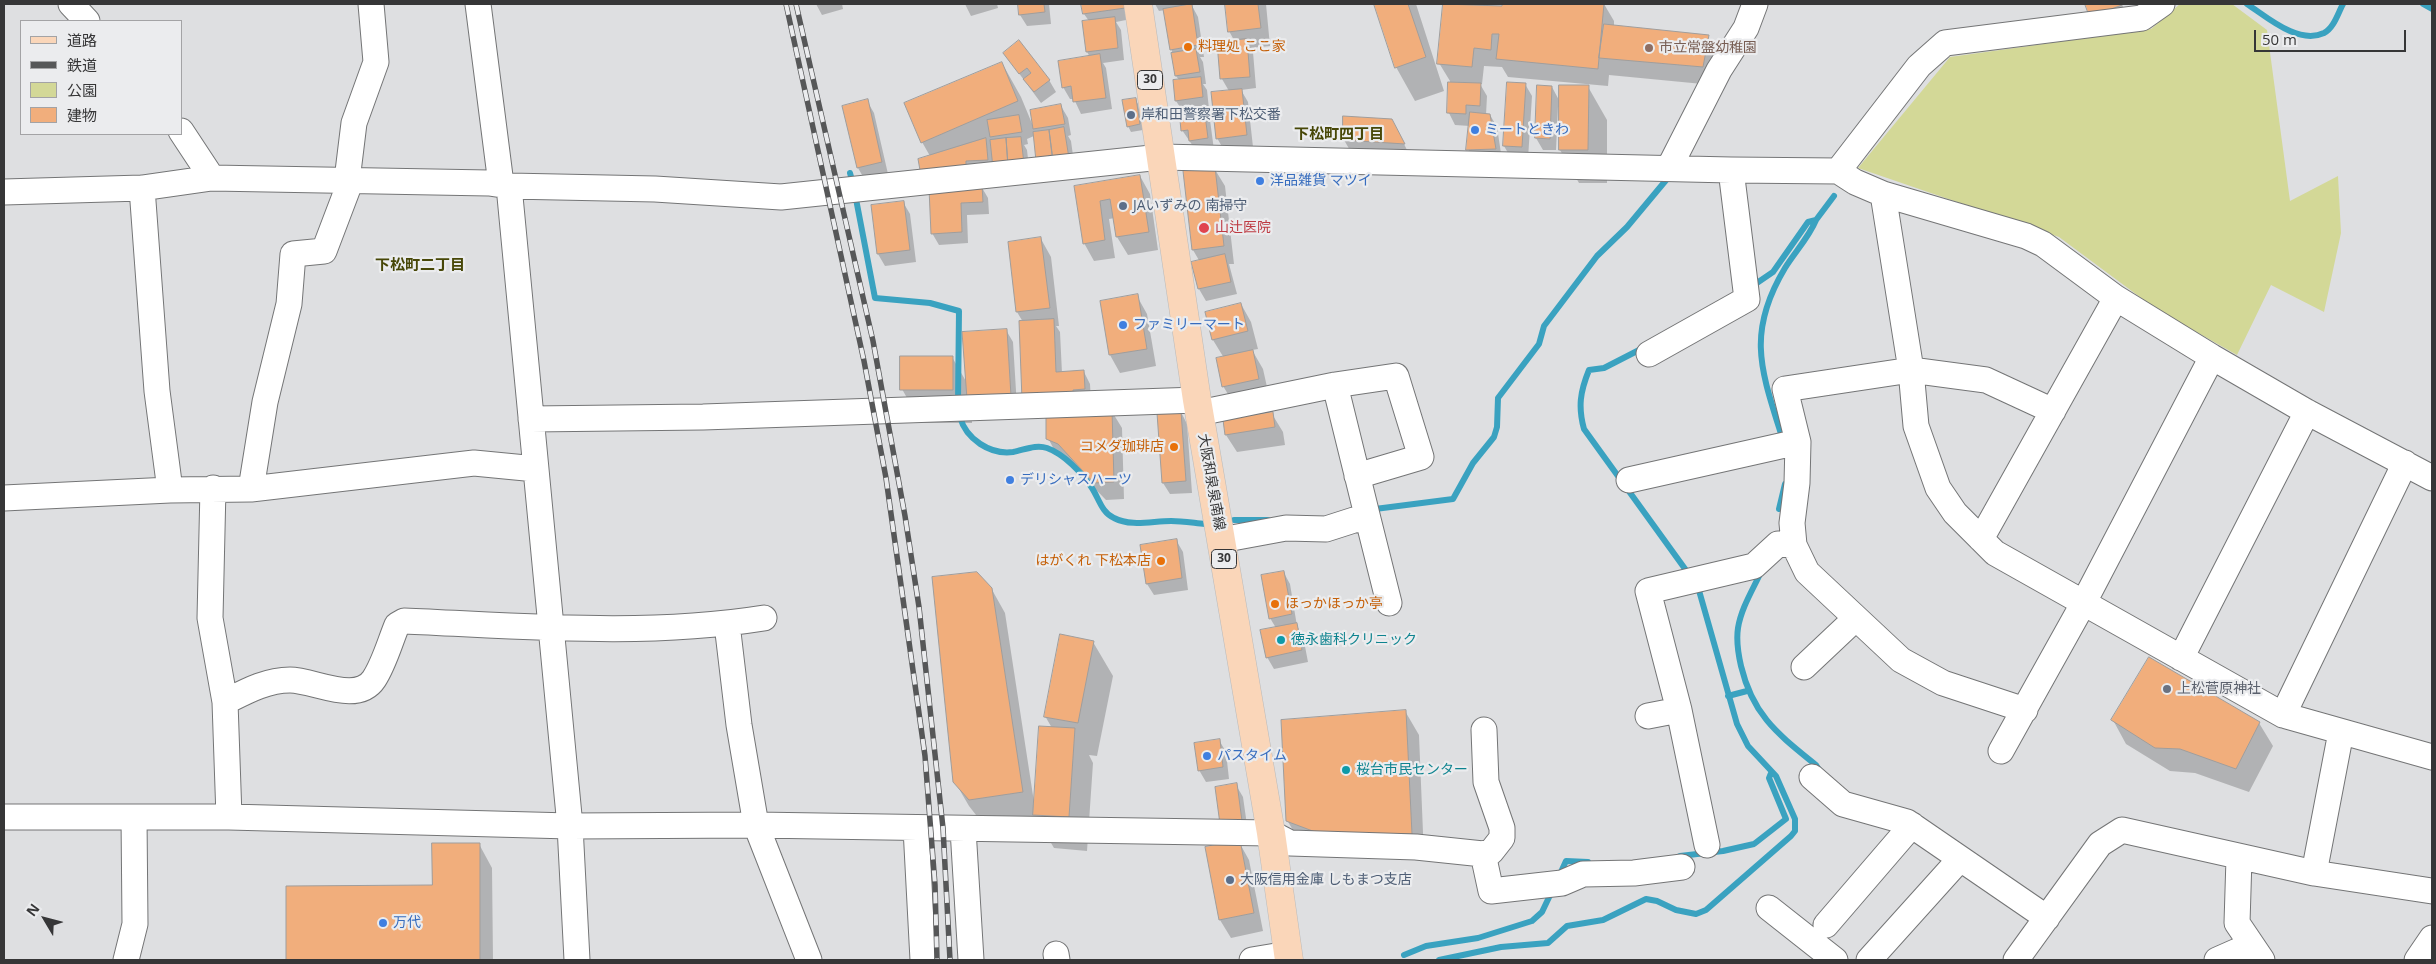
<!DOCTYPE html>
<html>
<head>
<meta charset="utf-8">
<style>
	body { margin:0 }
	#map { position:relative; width:2436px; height:964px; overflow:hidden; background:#dedfe1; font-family:"Open Sans","Noto Sans JP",sans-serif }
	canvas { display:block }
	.frame { position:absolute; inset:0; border:5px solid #363637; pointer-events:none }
	.legend { position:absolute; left:20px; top:20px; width:162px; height:115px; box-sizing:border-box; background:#ebecee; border:1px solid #a3a3a5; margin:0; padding:6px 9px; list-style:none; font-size:15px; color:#363637 }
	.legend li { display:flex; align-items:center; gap:10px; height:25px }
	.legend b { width:25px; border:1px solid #a3a3a5 }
	.north { position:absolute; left:20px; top:894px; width:50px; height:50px; -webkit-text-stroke:4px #ebecee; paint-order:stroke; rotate:307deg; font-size:14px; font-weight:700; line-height:20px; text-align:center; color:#363637 }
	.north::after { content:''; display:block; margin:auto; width:18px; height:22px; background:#363637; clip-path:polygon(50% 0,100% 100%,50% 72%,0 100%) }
	.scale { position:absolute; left:2254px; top:30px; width:152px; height:22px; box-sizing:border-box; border:2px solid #363637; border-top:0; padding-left:6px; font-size:15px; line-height:18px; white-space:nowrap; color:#363637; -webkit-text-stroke:4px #ebecee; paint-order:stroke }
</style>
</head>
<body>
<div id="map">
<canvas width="2436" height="964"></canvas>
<div class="frame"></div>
<ul class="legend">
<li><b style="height:6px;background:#fad6b9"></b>道路</li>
<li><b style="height:6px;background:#565758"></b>鉄道</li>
<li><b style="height:14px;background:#d3d897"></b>公園</li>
<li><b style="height:14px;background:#f1ae7c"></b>建物</li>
</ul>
<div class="north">N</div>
<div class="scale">50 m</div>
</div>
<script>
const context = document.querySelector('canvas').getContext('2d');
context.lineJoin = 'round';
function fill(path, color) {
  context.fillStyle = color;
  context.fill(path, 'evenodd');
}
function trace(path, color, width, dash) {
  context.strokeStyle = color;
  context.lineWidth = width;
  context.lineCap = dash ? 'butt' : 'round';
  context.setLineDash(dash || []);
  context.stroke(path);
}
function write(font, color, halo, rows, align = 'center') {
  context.font = font + ' "Open Sans","Noto Sans JP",sans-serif';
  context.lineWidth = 4.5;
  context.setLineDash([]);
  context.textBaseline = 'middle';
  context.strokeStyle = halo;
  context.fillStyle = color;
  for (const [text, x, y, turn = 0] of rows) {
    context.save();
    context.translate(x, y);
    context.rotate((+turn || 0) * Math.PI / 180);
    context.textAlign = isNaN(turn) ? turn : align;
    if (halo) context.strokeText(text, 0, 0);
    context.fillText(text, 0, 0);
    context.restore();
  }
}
const green = new Path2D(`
	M2180 4H2232L2267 30 2290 201 2338 176 2341 233 2324 312 2271 285 2237 355 2156 309 2059 237 1858 168 1950 57 2151 29Z`);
const shadow = new Path2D(`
	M816 4H842L843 9 822 15Z
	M965 4H997L998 8 971 16Z
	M1019 4H1049L1051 24 1027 26 1020 15Z
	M1083 4H1128L1131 19 1116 22 1121 30 1124 60 1103 63 1106 68 1112 109 1081 114 1074 99H1070L1063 87 1090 57 1087 52 1084 22 1089 21 1084 14Z
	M1155 4H1191L1198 17 1204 57H1200L1203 62 1206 84H1203L1207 90 1209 109 1204 110 1210 120 1214 150 1197 152 1182 130V110L1176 101 1179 80 1176 76 1165 10 1159 11Z
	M1227 4H1266L1270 46 1251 48 1253 52 1256 88 1241 90 1248 102 1253 147 1224 150 1217 138 1229 91 1222 79 1218 43 1235 42 1229 31Z
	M1375 4H1416L1444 91 1415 101 1396 67Z
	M1444 4H1487V6L1503 7 1504 4H1604L1614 21V26L1708 37 1718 54 1713 85 1609 75 1608 86 1508 77 1502 67 1484 66 1482 84H1480L1487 96 1486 115H1490L1497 127 1502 160 1474 161 1468 149 1470 126 1455 125 1449 113 1450 81 1439 63Z
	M2086 4H2122L2127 17H2091Z
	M1004 53 1049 80 1056 92 1041 103Z
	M1002 63 1021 97 1033 126 1061 106 1068 118 1071 135 1068 136 1071 141 1075 170 1054 167 1034 136 1027 139 1028 144 1024 145 1027 150 1030 176 981 186 988 198 989 214 967 215 968 243 939 245 932 233 930 156 922 142Z
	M1525 84 1532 96 1528 159 1511 158 1504 146Z
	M1587 85 1607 120V183H1579L1560 150V107H1558L1556 150H1543L1536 138 1552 87 1560 102Z
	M1135 99 1138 104 1143 130 1131 132 1128 126Z
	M867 101 874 113 888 174 865 180 858 168 844 107Z
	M1398 132 1410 156 1351 152 1344 140Z
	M1214 168 1225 186 1234 264H1229L1237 294 1206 301 1199 289 1193 263 1200 262 1193 250Z
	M1140 176 1150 194 1158 250 1128 255 1117 237 1115 218 1109 219 1115 258 1094 261 1084 243 1075 187Z
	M903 202 910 214 916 262 885 266 878 254Z
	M1041 239 1051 257 1059 326H1056L1060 332 1062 373 1084 372 1090 384 1091 401 1111 410 1122 428 1124 499 1106 500 1069 462 1058 457 1048 438 1047 411 1023 322 1017 312 1009 243Z
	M1137 296 1147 314 1156 366 1120 373 1110 355 1101 302Z
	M1241 304 1251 322 1258 349 1252 350 1263 369 1269 396 1234 404 1223 386 1224 358 1213 340 1206 313Z
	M1006 330 1013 342 1017 407 972 405V423H921L902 389 952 357 967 383Z
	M1181 412 1187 424 1192 493 1170 494 1163 483Z
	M1272 414 1283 432 1285 445 1237 452 1226 435Z
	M1176 540 1183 552 1188 590 1154 595 1147 584Z
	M1284 573 1290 584 1297 626 1303 636 1308 662 1274 669 1267 657 1276 628 1270 618Z
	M991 588 1005 613 1034 802 1052 728 1045 716 1093 642 1113 676 1097 756 1089 755 1093 763 1087 851 1054 848 1035 816 983 824 969 806 955 782Z
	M1405 711 1419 735 1424 857 1301 844 1287 820Z
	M2113 720 2259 723 2273 746 2249 792 2195 773 2170 771 2126 744Z
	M1219 740 1226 752 1229 779 1206 782 1199 770Z
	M1236 785 1243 797 1248 832 1228 835Z
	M1239 842 1249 860 1263 931 1231 938 1220 920 1207 848Z
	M479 844 492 868 493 960H287V888L433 886Z`);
const stream = new Path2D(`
	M2247 4C2267 17 2298 45 2324 33 2334 28 2338 13 2343 4
	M2423 4 2432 9
	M850 173 853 184
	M856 199 875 298 930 303 959 311 958 402
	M1751 287 1773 272 1808 222 1816 220 1834 196
	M1643 348 1604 368 1589 370C1580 392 1578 407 1584 429L1688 573
	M960 417C966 439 990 455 1013 452 1024 450 1036 444 1047 448 1064 454 1082 473 1092 488 1099 499 1102 513 1114 518 1131 527 1152 521 1171 521 1182 521 1194 523 1205 524
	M1782 437C1761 370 1746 333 1785 268 1795 252 1809 237 1816 220
	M1375 509 1453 499 1473 463 1494 437 1497 427 1498 398 1539 344 1544 326 1597 256 1627 227 1667 179
	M1779 509 1785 484
	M1234 520H1268
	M1760 574C1752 591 1741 609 1738 628 1736 641 1738 653 1741 666 1753 716 1778 734 1816 765L1821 773
	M1728 696 1747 691
	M1680 856 1723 851 1754 844 1786 819 1769 778 1771 773
	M1561 872 1566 861 1588 862
	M1404 955 1426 946 1478 938 1532 921 1542 912 1552 891
	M1439 960 1501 947 1548 943 1567 926 1603 920 1646 899 1657 901 1676 910 1696 914 1706 910 1791 836 1795 831V819L1776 776 1748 746 1737 724 1698 587`);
const building = new Path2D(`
	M1018 4H1044L1045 12 1019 15Z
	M1081 4H1124L1125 8 1083 14Z
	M1192 4 1198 45 1170 50 1163 9Z
	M1225 4H1258L1261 28 1228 32Z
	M1374 4H1408L1426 57 1395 68Z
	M1443 4 1502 6V4H1604L1598 69 1496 59 1499 34H1492L1491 50 1474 48 1472 67 1437 64Z
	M2085 4H2121L2122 5 2090 17Z
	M1115 17 1118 48 1086 52 1082 21Z
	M1604 24 1709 35 1703 67 1599 58Z
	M1247 39 1250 77 1220 79 1217 42Z
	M1019 40 1050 80 1034 92 1023 79 1031 73 1027 68 1019 74 1003 53Z
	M1196 49 1200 72 1175 76 1171 53Z
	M1100 54 1106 98 1073 102 1071 86 1062 88 1058 61Z
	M1002 62 1018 101 921 143 904 103Z
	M1201 77 1203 97 1175 101 1173 80Z
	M1448 82 1481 83 1480 106 1466 105V114L1447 113Z
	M1507 82 1526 83 1522 147 1503 146Z
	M1537 85 1552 86 1550 139 1535 138Z
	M1559 85H1589L1588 150H1559Z
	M1242 89 1247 135 1216 139 1211 92Z
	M1136 98 1140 124 1127 127 1122 100Z
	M868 99 882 162 857 168 842 106Z
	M1061 104 1065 124 1033 129 1030 110Z
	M1204 107 1208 138 1189 141 1188 130 1181 131 1179 109Z
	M1470 112 1490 114 1496 149 1466 150Z
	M1019 115 1022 132 990 137 987 120Z
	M1343 116 1392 119 1405 144 1343 140Z
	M1064 127 1069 158 1053 160 1049 130Z
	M1049 130 1052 155 1048 156V160L1036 161 1033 132Z
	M1021 137 1024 164 1008 166 1006 138Z
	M986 138 988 160 966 161V175L922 181 918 159Z
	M1006 138 1008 166 993 168 990 140Z
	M1215 167 1224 246 1192 250 1183 171Z
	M1140 175 1149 232 1116 237 1110 199 1100 201 1105 240 1083 244 1074 186Z
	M982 185 983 202 961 203 962 232 931 234 929 188Z
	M904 201 910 250 877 254 871 205Z
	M1041 237 1050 308 1016 312 1008 242Z
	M1225 254 1231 282 1198 289 1191 262Z
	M1138 294 1147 349 1109 355 1100 301Z
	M1241 303 1248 331 1212 340 1205 312Z
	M1054 319 1056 372 1084 370 1085 389 1073 390 1074 398 1022 400 1019 321Z
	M1007 329 1011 396 967 399 962 332Z
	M1253 350 1259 379 1222 387 1216 358Z
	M900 356H953V390H900Z
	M1112 409 1114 482 1094 483 1058 444 1046 439V411Z
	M1181 411 1186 481 1162 483 1157 413Z
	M1273 412 1275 427 1225 435 1223 420Z
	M1177 539 1182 578 1146 584 1140 545Z
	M1284 571 1292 614 1269 619 1261 575Z
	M977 572 992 588 1023 792 969 800 953 782 932 577Z
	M1297 623 1302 650 1266 658 1260 630Z
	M1060 634 1094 641 1078 723 1044 717Z
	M2149 657 2260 722 2236 769 2180 749 2155 748 2111 720Z
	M1406 710 1412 834 1318 833 1286 821 1281 720Z
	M1039 726 1075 728 1069 817 1033 815Z
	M1220 739 1223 767 1198 771 1194 743Z
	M1237 783 1242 821 1220 824 1215 787Z
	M1240 840 1254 913 1219 920 1205 847Z
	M432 843H480V960H286V886L432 885Z`);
const street = new Path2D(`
	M71 4 87 21
	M478 4 501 184
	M181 131 212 178
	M1669 168 1719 70 1746 28 1755 4
	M1838 171 1919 66 1945 43 2142 18 2162 4
	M347 180 354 123 376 62 371 4
	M509 186 570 826 577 960
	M142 188 157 391 170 490
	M4 192 142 188 212 178 489 183 509 186 655 189 781 197 1161 157 1731 170 1838 171 1855 182 1883 194 2026 236 2043 244 2116 298 2212 357 2307 412 2432 478
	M1883 194 1911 370 1916 426 1938 488 1955 513 1995 553 2283 715 2432 757
	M1649 354 1747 299 1731 170
	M1335 385 1368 519
	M1199 413 1335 385 1396 376 1421 457 1357 476
	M531 419 703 417 1197 400
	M1629 480 1798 442
	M213 488 210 618 225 702 229 817
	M251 489 265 402 289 304 293 254 324 251 351 180
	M4 498 170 490 251 489 474 463 536 469
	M1981 539 2116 298
	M1221 540 1286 528 1326 529 1354 520 1368 519 1389 603
	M727 624 739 725 756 825 809 960
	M2181 658 2307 412
	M1804 667 1856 618
	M225 702C245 692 266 680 290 680 314 680 357 705 374 679 384 664 390 642 397 625L404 621C524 626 645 637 764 618
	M2025 710 1943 683 1901 660 1807 572 1794 545 1792 523 1797 483 1798 442 1785 389 1911 370 1986 380 2053 411
	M2283 715 2405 463
	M1648 716 1679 710
	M2001 751 2083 604 2212 357
	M1812 777 1843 804 1907 822 2047 918
	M4 817H229L570 826 756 825 1271 833 1290 843 1416 847 1483 854 1491 852 1502 838V828L1486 782 1484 730
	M916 828 923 960
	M963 829 971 960
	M1707 845 1679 710 1648 591 1754 566 1778 544 1794 545
	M1483 854 1491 891 1562 883 1583 874 1634 873 1682 867
	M2239 858 2237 923 2262 960
	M2314 873 2341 732
	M1769 908 1835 960
	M1826 925 1912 825
	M1056 954 1057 960
	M126 960 135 924 134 817
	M1252 960 1288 954
	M1869 960 1960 859
	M2016 960 2100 844 2122 830 2314 873 2432 891
	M2217 960 2251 945
	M2417 960 2432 938`);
const primary = new Path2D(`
	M1138 4 1197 400 1271 833 1289 960`);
const rail = new Path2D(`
	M786 4 864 361 886 478 925 756 935 885 937 960
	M796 4 873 341 905 516 919 607 943 828 950 960`);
const markers = [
	[1188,47,5,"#e8710a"],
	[1649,48,5,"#8d6e63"],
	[1131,115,5,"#5c6f8a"],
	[1475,130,5,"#3f7fe0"],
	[1260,181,5,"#3f7fe0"],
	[1123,206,5,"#5c6f8a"],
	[1204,228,6,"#e0444e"],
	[1123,325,5,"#3f7fe0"],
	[1174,447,5,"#e8710a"],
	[1010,480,5,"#3f7fe0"],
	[1161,561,5,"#e8710a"],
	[1275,604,5,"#e8710a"],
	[1281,640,5,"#0f9aa8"],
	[2167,689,5,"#6b7280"],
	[1207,756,5,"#3f7fe0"],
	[1346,770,5,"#0f9aa8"],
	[1230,880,5,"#5c6f8a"],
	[383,923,5,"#3f7fe0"]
];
const shields = [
	[1150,80,25],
	[1224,559,25]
];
const shieldNames = [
	["30",1150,80],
	["30",1224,559]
];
const foodNames = [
	["料理処 ここ家",1198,47],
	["コメダ珈琲店",1164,447,"right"],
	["はがくれ 下松本店",1151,561,"right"],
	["ほっかほっか亭",1285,604]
];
const educationNames = [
	["市立常盤幼稚園",1659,48]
];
const serviceNames = [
	["岸和田警察署下松交番",1141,115],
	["JAいずみの 南掃守",1133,206],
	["大阪信用金庫 しもまつ支店",1240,880]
];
const shopNames = [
	["ミートときわ",1485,130],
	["洋品雑貨 マツイ",1270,181],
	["ファミリーマート",1133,325],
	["デリシャスハーツ",1020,480],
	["パスタイム",1217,756],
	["万代",393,923]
];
const healthNames = [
	["山辻医院",1215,228]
];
const streetNames = [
	["大阪和泉泉南線",1211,482,80]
];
const cultureNames = [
	["徳永歯科クリニック",1291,640],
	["桜台市民センター",1356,770]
];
const worshipNames = [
	["上松菅原神社",2177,689]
];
const neighbourhoodNames = [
	["下松町四丁目",1339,135],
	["下松町二丁目",420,266]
];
fill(green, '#d3d897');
fill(shadow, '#0003');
trace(stream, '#3aa2c0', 6);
fill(building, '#f1ae7c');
trace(building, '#9f9d9c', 1);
trace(street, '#747576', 27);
trace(primary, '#bbb', 29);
trace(street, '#fff', 25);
trace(primary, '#fad6b9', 28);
trace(rail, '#565758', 5.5);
trace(rail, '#ebecee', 4, [11]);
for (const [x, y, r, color] of markers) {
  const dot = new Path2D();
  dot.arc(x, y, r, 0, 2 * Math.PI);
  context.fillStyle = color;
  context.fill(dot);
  trace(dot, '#ebecee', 2);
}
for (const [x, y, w] of shields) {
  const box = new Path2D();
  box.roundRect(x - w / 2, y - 9.5, w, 19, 4);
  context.fillStyle = '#ebecee';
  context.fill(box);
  trace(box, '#363637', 1);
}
write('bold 12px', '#363637', null, shieldNames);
write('14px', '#c56008', '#ebecee', foodNames, 'left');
write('14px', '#785e54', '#ebecee', educationNames, 'left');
write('14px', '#4e5e75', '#ebecee', serviceNames, 'left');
write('14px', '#366cbe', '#ebecee', shopNames, 'left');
write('14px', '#be3a42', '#ebecee', healthNames, 'left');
write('14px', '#363637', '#ebecee', streetNames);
write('14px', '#0d838f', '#ebecee', cultureNames, 'left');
write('14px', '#5b616d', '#ebecee', worshipNames, 'left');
write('bold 15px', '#474707', '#ebecee', neighbourhoodNames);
</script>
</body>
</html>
